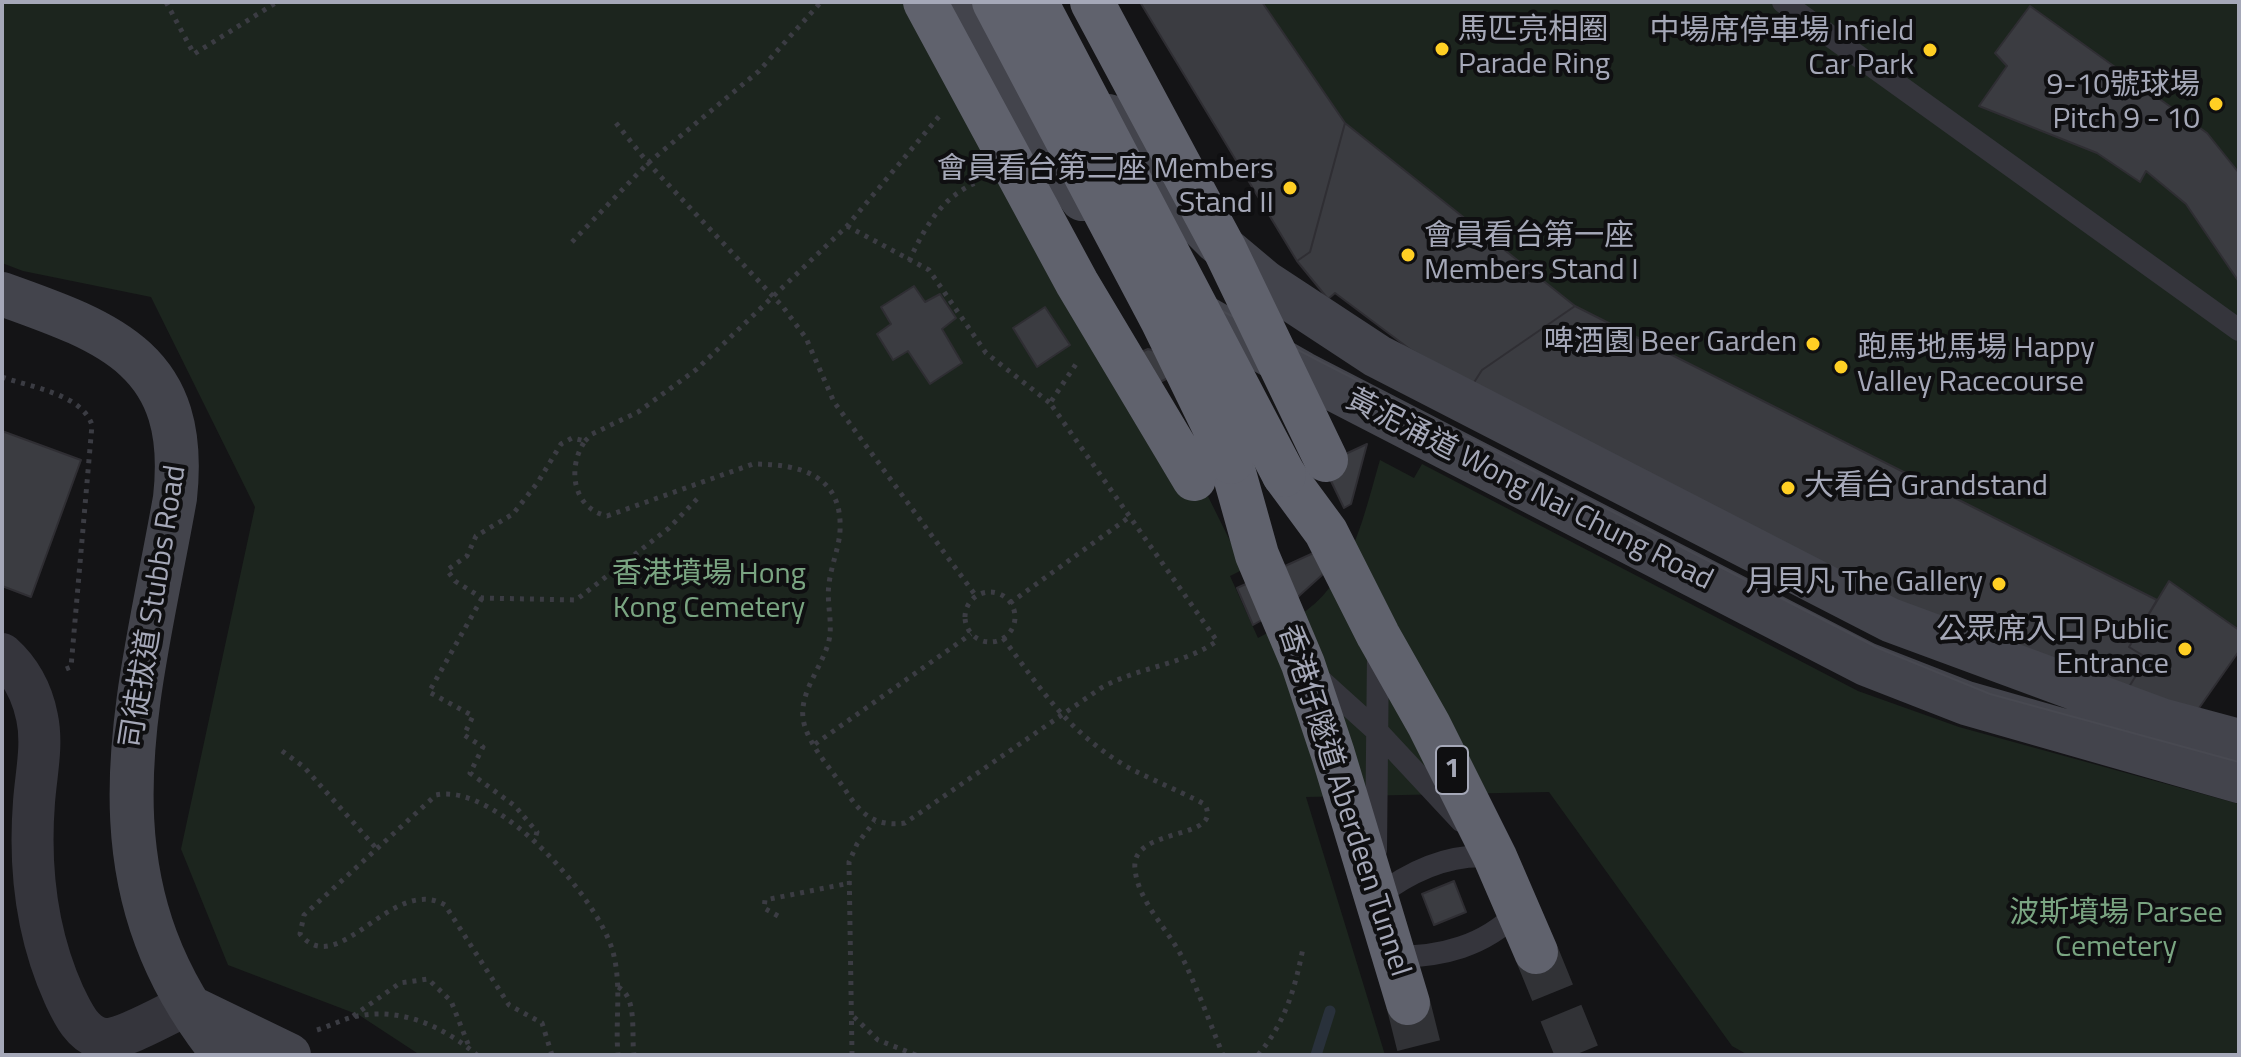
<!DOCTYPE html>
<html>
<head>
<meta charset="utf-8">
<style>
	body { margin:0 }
	#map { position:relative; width:2241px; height:1057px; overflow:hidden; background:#141416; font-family:"Titillium Web",sans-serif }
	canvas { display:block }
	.frame { position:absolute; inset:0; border:4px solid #a5a8b8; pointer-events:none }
</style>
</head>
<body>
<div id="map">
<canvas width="2241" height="1057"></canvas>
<div class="frame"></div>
</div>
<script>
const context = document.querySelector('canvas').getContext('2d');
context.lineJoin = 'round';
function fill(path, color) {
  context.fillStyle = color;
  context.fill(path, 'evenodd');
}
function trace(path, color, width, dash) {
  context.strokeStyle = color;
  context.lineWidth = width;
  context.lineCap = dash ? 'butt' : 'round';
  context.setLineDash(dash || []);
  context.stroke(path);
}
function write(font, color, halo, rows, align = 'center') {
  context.font = font + ' "Titillium Web","Noto Sans TC",sans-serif';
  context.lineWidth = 8;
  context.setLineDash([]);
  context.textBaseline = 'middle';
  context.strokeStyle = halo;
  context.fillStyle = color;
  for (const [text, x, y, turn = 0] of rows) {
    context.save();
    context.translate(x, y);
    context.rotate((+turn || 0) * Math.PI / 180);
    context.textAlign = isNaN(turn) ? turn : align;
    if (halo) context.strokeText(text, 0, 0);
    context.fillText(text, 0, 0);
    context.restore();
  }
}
const green = new Path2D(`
	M2 2H914L1183 446 1244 569 1230 576 1258 638C1274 629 1292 621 1307 610 1352 577 1365 511 1380 460L1414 478 1422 464 1858 691 1959 727 2239 804V1055H1748L1732 1046 1549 792 1306 797 1385 1055H420L359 1015 228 965 181 849 255 507 151 297 23 271 2 263Z
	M1142 2H2239V651L2192 718 1411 350 1335 293 1302 257Z`);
const stream = new Path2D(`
	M1316 1055 1330 1011`);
const building = new Path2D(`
	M1140 2H1262L1345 123 1310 252 1297 261Z
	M2030 6 2207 133 2239 173V282L2186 204 2146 171 2140 182 2097 153 1979 106 2007 66 1995 53Z
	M1345 123 1575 306 1482 370 1473 384 1411 350 1335 293 1328 299 1297 261 1310 252Z
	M914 286 925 302 940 294 956 318 942 329 962 363 930 384 908 351 893 360 877 334 891 324 881 307Z
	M1575 306 2157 600 2129 647 2147 658 2122 698 1729 534 1473 384 1482 370Z
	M1045 307 1070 345 1037 367 1013 328Z
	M1148 349 1174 356 1181 372 1145 389 1130 357Z
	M2 431 81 460 31 597 2 586Z
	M1367 444 1351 504 1344 508 1330 479 1339 457Z
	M1333 544 1322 575 1290 604 1253 625 1237 588Z
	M2169 581 2239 630V651L2192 718 2122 698 2147 658 2129 647Z
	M1454 881 1466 912 1434 925 1422 894Z`);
const highwayTunnel = new Path2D(`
	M1536 952 1578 1055
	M1408 1003 1421 1055`);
const path = new Path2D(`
	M166 2 194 54 277 2
	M616 123 648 163 783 307 806 338 834 402 976 596
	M847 226 929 270 986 353 1050 403
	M572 242 648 163 759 71 821 2
	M909 261C926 225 942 196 980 181
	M2 377C30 387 82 394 92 425L71 667 61 671
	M585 441 592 434 638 412 697 369 847 226 941 114
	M697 499 669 528 576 600 482 598 455 581 447 570 467 556 476 536 513 514 538 482 561 444 572 438 585 441C567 467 572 508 607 516L753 464C800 464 843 475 840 531 839 548 831 566 829 584 826 604 834 625 828 644 821 668 800 692 803 718 806 743 833 771 846 791 861 815 876 827 905 823L1101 688C1138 667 1183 665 1217 641L1050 403 1078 361
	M965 617a25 25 0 1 1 50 0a25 25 0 1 1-50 0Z
	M482 598 429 692 473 716 464 735 483 747 470 773 515 806 537 832 534 842
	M1010 603 1128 518
	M1003 638C1042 691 1067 730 1124 765 1136 773 1202 801 1205 805 1224 841 1130 826 1135 869 1138 902 1169 930 1183 959 1198 990 1210 1023 1223 1055
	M815 744 971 634
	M282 751 304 767 376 848
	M778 916 764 908 765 900 850 883
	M618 987C638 997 631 1035 634 1055
	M353 1016 400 983 428 979 451 1001 470 1049
	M854 1017 878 1040 916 1055
	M317 1030C330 1026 341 1020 353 1017 399 1006 443 1026 477 1055
	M552 1055 542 1023 509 1005 445 905C392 874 338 982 300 934L304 915 436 795C496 782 598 897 613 952 622 986 615 1020 618 1055
	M852 1055 849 862 857 844 874 822
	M1258 1055C1285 1023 1295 989 1303 948`);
const lane = new Path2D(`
	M1783 2 2239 330
	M1316 676 1379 733 1461 821
	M1376 850 1378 653
	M1375 898C1410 871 1450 852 1495 857
	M1394 957C1442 957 1484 946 1518 912`);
const street = new Path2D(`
	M2 654C21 671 32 692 37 717 43 745 36 774 34 802 29 867 37 935 64 995 72 1012 82 1035 103 1039 121 1041 167 1014 187 1005`);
const secondary = new Path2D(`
	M964 2 1044 145 1082 199
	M1109 116 1177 202 1216 241 1266 283 1377 356 1890 620 2161 720 2239 741
	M2 294C112 333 190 361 175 498 139 701 79 877 224 1055
	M1184 306 1302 373 1866 664 1966 703 2239 781
	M196 1010 289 1055`);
const highway = new Path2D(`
	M1231 462 1257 555 1303 664 1333 754 1408 1003
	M1284 475 1326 532 1378 635 1429 725 1495 857 1536 952`);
const tram = new Path2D(`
	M986 2C1044 113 1084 221 1191 295L1878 648 1990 694 2239 762`);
const highwayBridge = new Path2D(`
	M925 2 1077 283 1194 479
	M994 2 1162 320 1231 462
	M1036 2 1284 475
	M1092 2 1225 250 1326 460`);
const markers = [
	[1442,49,8,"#ffcf24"],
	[1930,50,8,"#ffcf24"],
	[2216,104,8,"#ffcf24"],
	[1290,188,8,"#ffcf24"],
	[1408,255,8,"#ffcf24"],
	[1813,344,8,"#ffcf24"],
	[1841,367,8,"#ffcf24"],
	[1788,488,8,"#ffcf24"],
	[1999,584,8,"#ffcf24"],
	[2185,649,8,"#ffcf24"]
];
const shields = [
	[1452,770,32]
];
const shieldNames = [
	["1",1452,770]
];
const poiNames = [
	["馬匹亮相圈",1458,32,"left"],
	["Parade Ring",1458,66,"left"],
	["中場席停車場 Infield",1914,33],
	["Car Park",1914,67],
	["9-10號球場",2200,87],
	["Pitch 9 - 10",2200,121],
	["會員看台第二座 Members",1274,171],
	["Stand II",1274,205],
	["會員看台第一座",1424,238,"left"],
	["Members Stand I",1424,272,"left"],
	["啤酒園 Beer Garden",1797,344],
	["跑馬地馬場 Happy",1857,350,"left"],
	["Valley Racecourse",1857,384,"left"],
	["大看台 Grandstand",1804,488,"left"],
	["月貝凡 The Gallery",1983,584],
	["公眾席入口 Public",2169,632],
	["Entrance",2169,666]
];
const streetNames = [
	["黃泥涌道 Wong Nai Chung Road",1529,491,27],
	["司徒拔道 Stubbs Road",155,607,-81],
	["香港仔隧道 Aberdeen Tunnel",1343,801,72]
];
const parkNames = [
	["香港墳場 Hong",709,576],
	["Kong Cemetery",709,610],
	["波斯墳場 Parsee",2116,915],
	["Cemetery",2116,949]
];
fill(green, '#1c251e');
trace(stream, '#29313b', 11);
fill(building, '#3b3c41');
trace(building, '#2f2e33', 2);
trace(highwayTunnel, '#313236', 44, [44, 22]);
trace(path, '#3b3c43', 5, [4, 6]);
trace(lane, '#35353c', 22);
trace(street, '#35353c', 42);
trace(secondary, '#43444c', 44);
trace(highway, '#60626d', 44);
trace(tram, '#484951', 2);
trace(highwayBridge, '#60626d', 44);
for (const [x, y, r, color] of markers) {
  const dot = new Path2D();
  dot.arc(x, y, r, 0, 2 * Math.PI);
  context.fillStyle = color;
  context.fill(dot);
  trace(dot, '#0f0f11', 3);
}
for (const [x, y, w] of shields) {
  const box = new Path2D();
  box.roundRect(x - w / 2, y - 24, w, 48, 6);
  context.fillStyle = '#0f0f11';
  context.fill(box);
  trace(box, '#a5a8b8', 2);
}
write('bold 28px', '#a5a8b8', null, shieldNames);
write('30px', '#a5a8b8', '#0f0f11', poiNames, 'right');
write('30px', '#a5a8b8', '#0f0f11', streetNames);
write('30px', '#7aa582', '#0f0f11', parkNames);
</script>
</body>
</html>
